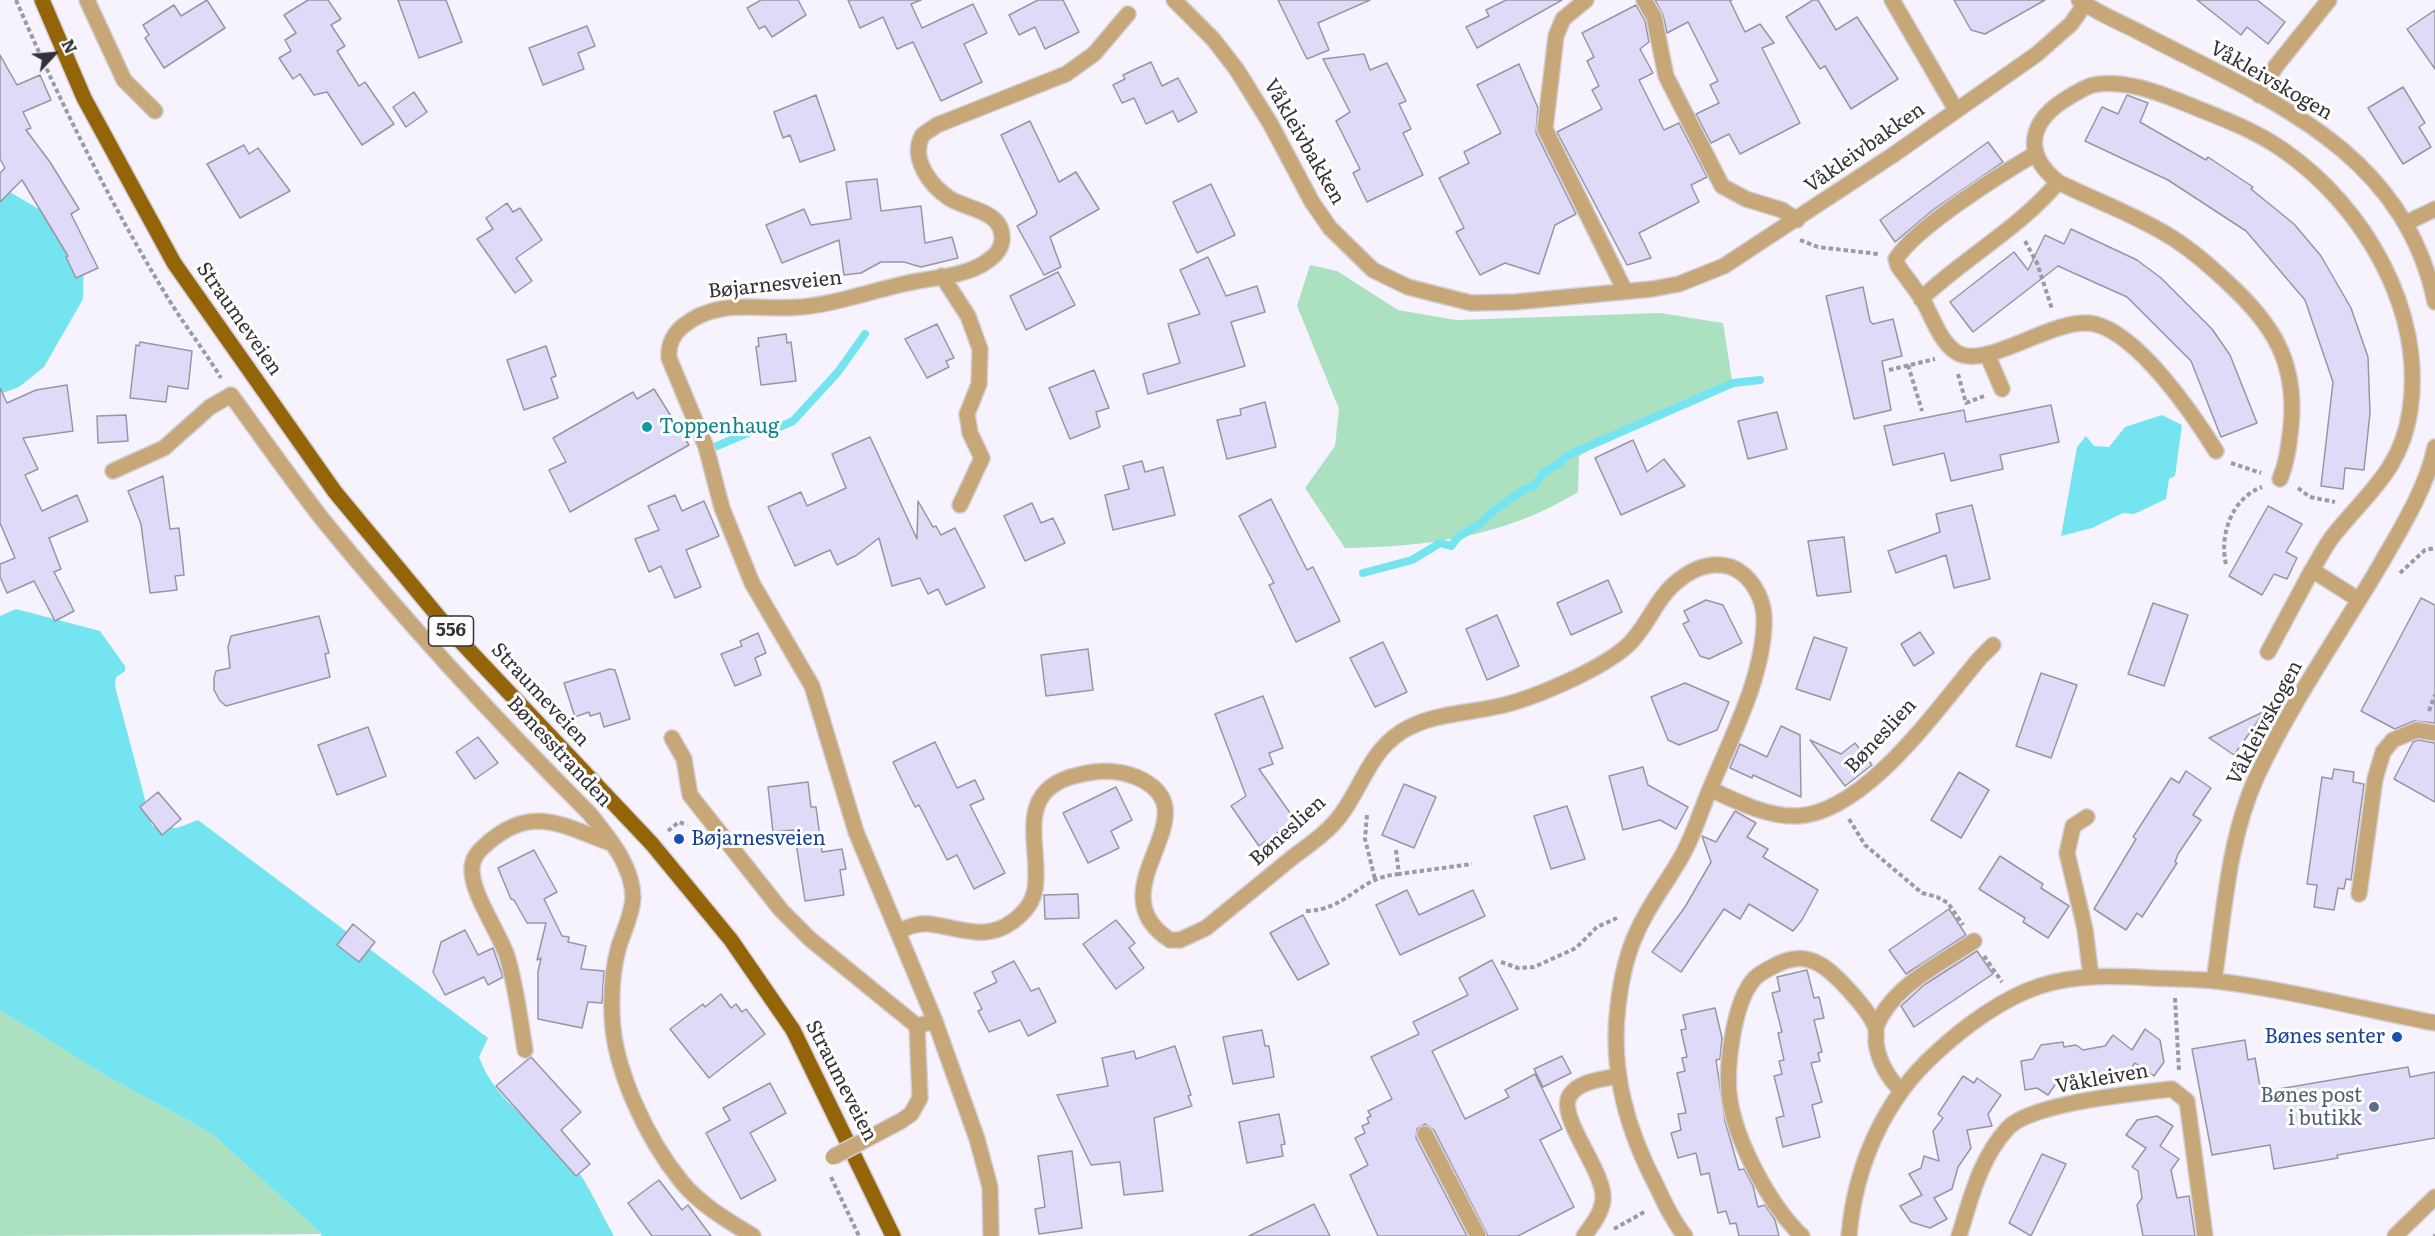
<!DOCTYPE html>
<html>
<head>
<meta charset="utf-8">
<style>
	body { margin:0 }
	#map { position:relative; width:2435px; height:1236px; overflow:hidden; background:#f7f3fe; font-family:Literata,serif }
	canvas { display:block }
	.north { position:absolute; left:24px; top:24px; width:60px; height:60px; -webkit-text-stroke:4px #fff; paint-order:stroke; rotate:64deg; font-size:16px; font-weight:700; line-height:24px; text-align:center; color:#343237 }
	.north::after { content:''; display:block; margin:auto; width:21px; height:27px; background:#343237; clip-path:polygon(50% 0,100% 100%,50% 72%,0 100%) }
</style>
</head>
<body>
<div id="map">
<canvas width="2435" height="1236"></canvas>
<div class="north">N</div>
</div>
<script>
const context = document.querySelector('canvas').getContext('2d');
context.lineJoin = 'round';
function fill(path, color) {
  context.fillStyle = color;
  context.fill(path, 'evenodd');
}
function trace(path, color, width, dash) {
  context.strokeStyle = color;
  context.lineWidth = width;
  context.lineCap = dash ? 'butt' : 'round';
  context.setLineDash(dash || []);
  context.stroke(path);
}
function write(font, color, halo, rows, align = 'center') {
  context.font = font + ' Literata,serif';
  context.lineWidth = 6;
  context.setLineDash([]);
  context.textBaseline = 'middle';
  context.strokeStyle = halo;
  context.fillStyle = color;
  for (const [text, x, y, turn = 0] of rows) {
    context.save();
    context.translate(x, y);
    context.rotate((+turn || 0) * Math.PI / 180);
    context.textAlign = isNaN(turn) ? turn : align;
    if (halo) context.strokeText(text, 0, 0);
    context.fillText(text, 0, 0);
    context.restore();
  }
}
const green = new Path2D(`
	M1310 265 1337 271 1398 310 1456 320 1660 313 1723 323 1733 386 1639 420 1579 456 1578 492C1507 536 1427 547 1345 548L1305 488 1335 446 1339 409 1297 306Z
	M0 1010 108 1077 211 1133 322 1234 0 1236Z`);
const water = new Path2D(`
	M10 192 42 211 84 252 83 299 44 367 19 387 0 394V201Z
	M2162 415 2182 425 2175 476 2169 479 2166 499 2134 514 2123 513 2092 528 2061 536 2077 447 2086 436 2094 446 2109 447 2125 427Z
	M16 609 100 631 125 666V671L116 677 115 686 152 826 177 828 198 820 488 1038 479 1057C495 1102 539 1126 570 1160 585 1177 602 1215 614 1236H320L322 1234 211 1133 108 1077 0 1010V616Z`);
const stream = new Path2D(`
	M706 447 717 446 757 429 771 431 793 421 838 372 865 334
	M1363 573 1412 560 1440 543 1451 546 1458 537 1480 524 1491 513 1523 490 1534 486 1544 472 1559 464 1566 456 1733 383 1760 380`);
const building = new Path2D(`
	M207 0 225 28 164 68 145 38 149 35 143 25 174 5 181 16Z
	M308 0H328L341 19 331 25 345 46 337 51 359 86 365 82 394 124 362 145 327 92 314 95 300 74 293 79 279 58 291 51 285 40 296 33 284 15Z
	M398 0H446L462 42 419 58Z
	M761 0H798L806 15 772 37 765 26 759 29 747 8Z
	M848 0H921L911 4 922 28 973 4 987 33 964 44 982 82 941 101 913 42 897 49 883 17 860 28Z
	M1038 0H1063L1079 32 1045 49 1035 27 1019 35 1009 15Z
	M1278 0H1370L1318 23 1329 50 1307 59Z
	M1506 0H1562L1477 48 1466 27 1489 16 1486 10Z
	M1655 0H1732L1730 1 1745 32 1760 24 1774 43 1762 48 1800 123 1740 154 1729 134 1711 143 1696 114 1719 103 1710 85 1718 81 1688 22 1667 33 1663 15Z
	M1813 0H1818L1836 30 1857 17 1898 79 1851 109 1825 66 1820 69 1786 17Z
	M1954 0H2045L1985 34 1971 30Z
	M2197 0H2257L2285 22 2268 44 2247 27 2241 35Z
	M1636 5 1645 21 1649 42 1640 49 1653 73 1639 80 1664 130 1679 123 1707 177 1691 185 1699 202 1639 233 1651 258 1627 265 1557 132 1602 109 1592 90 1599 86 1587 61 1594 57 1582 33Z
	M2435 10V69L2407 29Z
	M587 26 595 46 578 53 584 69 543 85 529 48Z
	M1364 54 1370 70 1387 63 1406 101 1399 104 1411 129 1403 133 1423 175 1367 202 1353 173 1360 169 1336 121 1350 112 1323 59Z
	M0 55 17 85 40 75 51 100 23 112 31 128 26 130 50 162 79 209 71 214 98 268 76 278 66 257 68 256 22 180 0 202V173L5 168 0 159Z
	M1151 62 1162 86 1178 78 1197 112 1178 122 1173 111 1146 124 1134 98 1122 103 1113 85 1125 79 1123 75Z
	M1519 64 1538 108 1536 133 1576 214 1555 225 1539 274 1505 263 1480 275 1456 232 1464 228 1439 178 1469 163 1464 152 1501 133 1477 85Z
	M2403 87 2425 123 2419 127 2431 147 2403 164 2368 108Z
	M414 92 427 112 406 127 393 107Z
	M816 95 835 150 800 162 790 135 783 138 774 112Z
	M2127 95 2148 103 2140 122 2206 160 2208 157 2253 187 2251 189 2294 224 2321 256 2351 308 2368 357 2370 413 2364 470 2345 468 2343 489 2321 486 2333 382 2305 300 2246 231 2168 180 2085 141 2102 107 2118 114Z
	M1030 121 1059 182 1076 172 1099 209 1050 237 1061 267 1044 275 1017 226 1036 215 1037 212 1001 135Z
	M1988 142 2003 162 1934 209 1895 242 1880 220Z
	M244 145 249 154 258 148 290 191 240 218 207 164Z
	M877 179 881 211 921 206 925 243 952 237 958 258 921 267 904 262H881L861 273 844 275 839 240 782 263 766 225 804 209 811 225 851 219 846 182Z
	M1211 184 1235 235 1197 253 1173 202Z
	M507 203 513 212 520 208 542 240 516 258 532 281 515 293 477 239 493 229 486 218Z
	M2071 229 2137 260 2161 278 2212 329 2230 355 2257 423 2221 437 2191 361 2127 297 2058 266 1973 332 1950 302 2014 252 2028 270 2045 235 2064 244Z
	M1208 257 1226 296 1257 286 1265 312 1231 322 1245 366 1148 394 1143 374 1180 363 1168 324 1200 314 1180 270Z
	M1058 272 1075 305 1026 330 1010 296Z
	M1863 287 1870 321 1873 324 1893 319 1902 356 1882 361 1891 410 1854 419 1826 296Z
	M937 324 954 358 946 361 949 367 927 378 905 339Z
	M786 334 787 343 791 342 796 381 761 385 756 347 759 346 758 338Z
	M140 342 192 351 188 389 168 386 166 402 130 398 136 345 139 346Z
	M546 346 556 376 551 378 558 398 524 410 507 360Z
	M1094 370 1109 408 1096 412 1100 427 1070 439 1049 388Z
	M67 385 73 431 23 438 38 469 25 475 42 511 77 495 88 521 49 538 61 569 54 572 74 611 55 621 34 581 7 593 0 577V564L15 558 0 523V388L7 403 36 390Z
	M654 389 689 445 570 512 549 470 566 462 553 438 633 392 637 399Z
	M1265 402 1276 447 1227 459 1217 420 1241 415 1240 409Z
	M2051 405 2059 442 2000 455 2003 469 1951 481 1944 453 1893 465 1884 426 1964 410 1966 422Z
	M1777 412 1787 449 1748 459 1738 421Z
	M126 415 128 441 98 443 97 416Z
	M870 437 917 539 918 501 933 527 936 526 941 535 955 528 985 587 946 605 938 589 928 594 920 578 892 586 879 538 857 555 837 565 830 550 795 566 768 507 801 492 807 506 846 488 832 454Z
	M1633 440 1647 472 1664 459 1685 486 1621 515 1595 458Z
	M1142 461 1145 472 1163 467 1175 515 1113 530 1105 495 1129 489 1123 466Z
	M163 476 170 529 179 528 184 575 175 576 177 590 150 593 141 524 128 491Z
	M675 495 682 511 704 501 719 536 686 550 701 587 675 598 661 566 649 572 635 539 659 530 648 506Z
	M1271 499 1307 570 1313 567 1340 621 1296 642 1269 585 1274 583 1239 516Z
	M1032 503 1041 523 1053 518 1065 543 1025 561 1004 516Z
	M1972 505 1990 579 1954 588 1946 555 1896 573 1888 551 1940 532 1936 514Z
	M2268 506 2302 524 2286 552 2297 558 2287 579 2274 574 2262 595 2229 576Z
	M1844 537 1851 592 1817 596 1808 541Z
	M1608 580 1622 612 1571 635 1557 603Z
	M2421 598 2435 605V723L2414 721 2395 729 2361 711Z
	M1706 600 1723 605 1742 643 1709 659 1700 656 1683 624 1689 621 1684 611Z
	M2153 603 2188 615 2164 686 2128 674Z
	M1497 615 1519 666 1487 680 1466 629Z
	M319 616 329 653 325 654 330 677 226 706 220 701 214 690V678L216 671 230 668 228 647 231 636Z
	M1920 632 1934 653 1914 666 1901 644Z
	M758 633 766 653 755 658 761 675 735 686 721 654 742 646 740 641Z
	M1814 637 1847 648 1830 700 1796 689Z
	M1383 642 1407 692 1375 707 1350 658Z
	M1088 649 1093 690 1046 696 1041 655Z
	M610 669 615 670 630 719 604 727 600 713 590 716 589 712 575 717 564 683Z
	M2041 673 2077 685 2051 758 2016 746Z
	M1685 683 1729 702 1717 730 1679 745 1668 740 1651 697Z
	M1263 696 1283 748 1269 753 1273 764 1259 769 1295 820 1259 846 1231 806 1246 796 1215 714Z
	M2265 711 2234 755 2209 738Z
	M1781 726 1800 735 1801 797 1753 775 1752 778 1730 768 1740 744 1767 757Z
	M368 727 386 776 337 795 318 745Z
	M478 737 498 763 475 779 456 752Z
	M1810 740 1841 754 1855 743 1872 765 1845 786Z
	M2418 740 2435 743V802L2394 779 2413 742Z
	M935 742 957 788 975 780 984 799 970 805 1005 873 974 889 957 855 947 860 919 805 915 807 893 762Z
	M1643 767 1648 785 1688 807 1676 829 1660 820 1623 830 1609 776Z
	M2334 769 2354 772 2353 782 2364 784 2351 880 2346 879 2344 889 2338 888 2334 910 2314 907 2317 885 2307 884 2322 777 2332 779Z
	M2186 771 2211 788 2193 815 2201 820 2178 854 2175 862 2177 863 2142 917 2137 913 2126 930 2094 909 2136 839 2133 837 2171 778 2179 783Z
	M1959 772 1989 790 1961 838 1931 820Z
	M808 782 811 807H816L822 852 842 849 846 869 840 870 844 895 805 901 794 830 773 832 768 787Z
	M1404 784 1436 797 1414 848 1382 835Z
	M1116 787 1132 820 1111 831 1119 848 1088 863 1063 813Z
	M158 792 181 819 162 835 140 807Z
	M1567 806 1585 859 1551 869 1534 816Z
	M1735 811 1756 823 1747 837 1768 849 1763 857 1818 890 1802 920 1793 931 1749 904 1740 919 1724 909 1681 972 1652 952 1685 907 1711 862 1702 836 1716 842Z
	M534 850 557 892 544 899 562 936 569 937 568 942 586 946 581 969 604 971 602 1003 588 1002 582 1028 538 1019V972L541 958 537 960 546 923H527L514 900 511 899 498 868Z
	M2000 856 2043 884 2041 888 2069 906 2048 938 2023 922 2025 918 1979 889Z
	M1407 890 1419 915 1473 890 1485 916 1400 955 1376 905Z
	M1078 894 1079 918 1045 919 1044 895Z
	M1949 909 1966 935 1906 974 1889 950Z
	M1303 915 1329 964 1298 980 1270 933Z
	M1116 920 1135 943 1129 948 1144 968 1116 989 1083 944Z
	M353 924 375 942 359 962 337 945Z
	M465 930 478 955 493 948 503 977 488 985 484 977 445 995 433 972 441 942Z
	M1977 951 1993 974 1914 1027 1901 1006 1924 985Z
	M1492 960 1518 1009 1432 1051 1465 1119 1509 1097 1505 1090 1535 1074 1562 1129 1540 1140 1574 1207 1518 1236H1488L1434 1130 1425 1124 1417 1129 1416 1138 1467 1236H1378L1350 1175 1368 1165 1355 1138 1365 1133 1362 1126 1369 1123 1367 1118 1371 1116 1368 1111 1392 1099 1371 1057 1419 1034 1413 1022 1468 995 1459 978Z
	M1014 961 1031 991 1039 988 1056 1022 1028 1036 1020 1020 989 1032 978 1011 982 1009 974 993 997 982 992 972Z
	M1807 970 1814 998 1819 997 1824 1018 1814 1020 1822 1052 1818 1053 1820 1061 1811 1063 1822 1102 1812 1105 1820 1137 1783 1147 1776 1118 1784 1116 1774 1076 1782 1074 1779 1061 1784 1060 1778 1033 1782 1032 1772 993 1780 991 1777 977Z
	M721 994 731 1008 736 1004 742 1012 746 1009 765 1034 709 1078 670 1029 703 1004 705 1007Z
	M1715 1008 1722 1038 1720 1059 1716 1060 1725 1121 1739 1170 1744 1169 1753 1186 1758 1207 1765 1205 1775 1220 1779 1236H1739L1736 1223 1730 1224 1726 1211 1718 1213 1709 1173 1701 1175 1696 1153 1678 1158 1671 1133 1681 1130 1678 1114 1686 1113 1677 1073 1685 1071 1682 1058 1687 1057 1681 1030 1686 1029 1683 1015Z
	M2145 1029 2160 1040 2164 1062 2154 1076 2135 1063 2121 1082 2110 1075 2088 1079 2081 1089 2061 1076 2048 1095 2037 1088 2025 1090 2021 1061 2033 1059 2041 1045 2063 1042 2064 1047 2076 1045 2083 1050 2105 1046 2113 1035 2132 1050Z
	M1262 1030 1265 1046H1269L1274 1077 1233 1084 1223 1037Z
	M2245 1040 2248 1060 2255 1058 2261 1092 2408 1067 2410 1077 2435 1072V1138L2337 1155 2338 1158 2274 1169 2270 1145 2212 1155 2192 1049Z
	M1175 1046 1191 1095 1188 1096 1192 1106 1154 1118 1163 1191 1124 1195 1120 1162 1091 1165 1057 1095 1108 1086 1102 1058 1134 1051 1136 1059Z
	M1562 1056 1571 1073 1543 1087 1534 1069Z
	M531 1057 581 1112 561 1130 590 1164 576 1176 496 1086Z
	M1963 1076 1974 1083 1977 1078 2001 1095 1988 1114 1992 1126 1967 1130 1971 1148 1958 1167 1952 1189 1934 1198 1947 1219 1930 1228 1911 1222 1900 1206 1922 1195 1909 1174 1921 1168 1924 1156 1939 1161 1933 1131 1943 1118 1938 1114Z
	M770 1083 786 1113 750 1133 776 1180 741 1199 706 1133 730 1120 723 1108Z
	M1279 1114 1285 1144 1281 1145 1283 1156 1247 1163 1239 1122Z
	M2157 1116 2173 1126 2160 1146 2179 1159 2171 1170 2177 1198 2189 1196 2195 1236H2143L2137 1205 2142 1198 2138 1171 2132 1167 2146 1148 2126 1135 2137 1120Z
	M1072 1151 1082 1228 1039 1234 1035 1209 1045 1207 1038 1156Z
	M2042 1154 2066 1164 2031 1236 2009 1223Z
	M659 1180 682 1210 688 1205 711 1236H652L628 1203Z
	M1314 1204 1330 1236H1249L1294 1214Z`);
const path = new Path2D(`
	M16 0C59 100 107 197 163 290 181 321 203 348 221 378
	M1800 240 1818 247 1878 254
	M2025 241 2037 263 2052 309
	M1908 365 1922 411
	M1889 370 1935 359
	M1958 374 1966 403 1984 396
	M2231 463 2261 473
	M2298 488 2310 497 2335 502
	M2226 564C2219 535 2232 498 2262 487
	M2400 573 2425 550 2435 548
	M2429 711 2435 695
	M1367 815 1365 839 1375 879
	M1849 819 1865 845 1922 893 1937 897 1948 903 1963 925
	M668 831 679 822 687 825
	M1396 850 1399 874 1472 864
	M1306 911C1348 910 1358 877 1399 874
	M1984 956 2002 982
	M1501 962 1518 968 1534 967 1576 948 1597 927 1617 918
	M2175 998 2179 1071
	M831 1177 859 1236
	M1614 1229 1646 1211
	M2434 1236 2435 1235`);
const minor = new Path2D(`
	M87 0 124 80 155 111
	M1174 0 1213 39 1237 70 1270 123 1312 202 1330 228 1373 270 1408 287 1471 303 1515 302 1652 289 1679 284 1724 266 1893 155 2037 54 2071 24 2085 4
	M1586 0 1563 19 1556 36 1545 129 1625 291
	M1644 0 1654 17 1666 76 1722 186 1746 199 1782 210 1797 220
	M1892 0 1956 110
	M2079 0C2099 14 2122 23 2143 34 2267 99 2403 149 2435 302
	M2259 95 2276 66 2329 0
	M2035 154C2001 174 1916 227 1896 259L1898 266C1906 277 1914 287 1922 299 1932 315 1939 341 1956 352 1986 372 2054 315 2095 324 2139 335 2193 414 2216 451
	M2406 223 2435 209
	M942 276 968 316 980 349 979 384 967 414 970 433 982 458 960 505
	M1921 299C1964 258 2021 227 2058 182
	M1987 354 2002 389
	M113 471 164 448 210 407 231 395C261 436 291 479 323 520 406 622 497 721 590 814 609 838 633 866 633 898 632 915 624 930 619 946 613 967 611 992 612 1014 613 1068 647 1139 681 1181 699 1204 728 1221 753 1236
	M2280 479C2287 462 2289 445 2291 426 2297 362 2273 324 2227 282 2208 264 2188 247 2166 234 2131 213 2094 200 2058 182 2021 152 2030 120 2069 97 2076 93 2085 87 2093 85 2126 78 2164 95 2194 107 2224 119 2256 131 2283 150 2364 206 2425 310 2410 411 2401 470 2368 492 2333 536 2325 546 2319 559 2312 570L2359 600
	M2268 652 2312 570
	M672 738 684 759 690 795 781 910 810 939 917 1026 935 1021
	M1710 789C1736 801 1767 817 1797 816 1866 813 1938 707 1980 658L1993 645
	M2087 817 2073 826 2067 853 2085 929 2091 977
	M2359 894 2375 779 2383 752 2393 740 2417 730 2435 733
	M898 931C908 927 918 923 929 924 958 927 985 942 1012 922 1023 914 1033 903 1035 889 1042 848 1011 790 1078 775 1097 770 1117 769 1136 777 1219 812 1091 889 1170 940H1180L1206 928C1235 904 1264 881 1293 857 1309 845 1328 832 1340 816 1362 787 1369 753 1401 732 1429 714 1463 714 1495 707 1531 700 1600 670 1627 646 1648 627 1656 597 1679 580 1697 565 1723 558 1743 574 1755 584 1763 600 1764 616 1766 672 1731 738 1710 789 1701 810 1694 834 1683 854 1669 880 1649 904 1637 932 1626 955 1621 980 1618 1006 1610 1071 1627 1130 1657 1187 1665 1204 1673 1221 1685 1236
	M2214 981C2224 914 2228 839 2257 776 2291 703 2338 636 2379 567 2400 530 2426 490 2435 447
	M1876 1027C1892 986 1940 964 1974 941
	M525 1050C520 1019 516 986 507 956 499 932 470 892 472 867 473 855 482 848 490 841 534 804 565 827 613 844
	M901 1121 911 1114 920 1098 917 1026
	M1425 1134 1478 1236
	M991 1236 990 1187 977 1139 935 1021 856 832 812 686 752 583 722 508 706 447 669 358C668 346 673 334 683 326 721 295 766 313 810 306 840 302 869 292 899 285 926 278 959 278 983 264 992 258 1001 252 1002 240 1004 210 967 210 949 198 931 186 910 159 922 136 925 132 932 129 937 125L1066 74 1094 54 1128 14
	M1584 1236C1592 1225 1602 1213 1603 1199 1605 1171 1556 1116 1570 1095 1579 1081 1603 1079 1618 1076
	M1802 1236C1771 1207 1737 1144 1730 1101 1725 1071 1733 1001 1755 978 1761 972 1770 968 1778 964 1793 957 1806 956 1821 965 1836 974 1868 1009 1875 1026 1877 1030 1876 1038 1876 1043 1879 1063 1888 1077 1901 1091
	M1849 1236C1855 1166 1884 1099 1937 1052 1965 1026 2003 998 2040 986 2077 974 2115 976 2153 978 2174 979 2195 979 2216 981 2290 990 2362 1009 2435 1023
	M1959 1236C1971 1198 1980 1158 2008 1128 2032 1103 2136 1093 2172 1089L2187 1101 2205 1236
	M2395 1236 2435 1197`);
const major = new Path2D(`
	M42 0 84 98 174 263 335 492 447 627 652 844 731 940 793 1030 893 1236`);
const minorBridge = new Path2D(`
	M833 1157 901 1121`);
const markers = [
	[647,427,6,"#0f9aa8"],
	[679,839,6,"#1a4fb4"],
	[2397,1037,6,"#1a4fb4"],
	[2374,1107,6,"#5c6f8a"]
];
const shields = [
	[451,631,45]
];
const shieldNames = [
	["556",451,631]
];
const streetNames = [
	["Våkleivskogen",2271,81,30],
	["Våkleivbakken",1304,142,60],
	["Våkleivbakken",1865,148,-35],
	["Bøjarnesveien",775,285,-6],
	["Straumeveien",239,319,55],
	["Straumeveien",540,695,47],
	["Våkleivskogen",2265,723,-62],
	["Bøneslien",1881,736,-47],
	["Bønesstranden",559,752,47],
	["Bøneslien",1288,831,-42],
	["Våkleiven",2102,1079,-10],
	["Straumeveien",841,1081,63]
];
const cultureNames = [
	["Toppenhaug",659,427]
];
const transitNames = [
	["Bøjarnesveien",691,839],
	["Bønes senter",2385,1037,"right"]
];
const serviceNames = [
	["Bønes post",2362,1096],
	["i butikk",2362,1119]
];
fill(green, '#abe1c1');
fill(water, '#73e4f0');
trace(stream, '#73e4f0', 8);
fill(building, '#dedaf8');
trace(building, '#9796a2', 1.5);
trace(minor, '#d4d0da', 18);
trace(major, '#d4d0da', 18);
trace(path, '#9d9aa2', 4, [4.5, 3]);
trace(minor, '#c7a777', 15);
trace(major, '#946508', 15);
trace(minorBridge, '#d4d0da', 18, []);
trace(minorBridge, '#c7a777', 15);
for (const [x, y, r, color] of markers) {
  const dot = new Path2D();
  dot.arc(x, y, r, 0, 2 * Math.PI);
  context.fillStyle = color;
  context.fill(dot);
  trace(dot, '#fff', 2);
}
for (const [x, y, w] of shields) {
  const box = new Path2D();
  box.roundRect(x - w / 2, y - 15, w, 30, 4.5);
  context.fillStyle = '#fff';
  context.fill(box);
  trace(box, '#343237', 1.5);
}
write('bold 18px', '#343237', null, shieldNames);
write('20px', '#343237', '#fff', streetNames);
write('20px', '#0d838f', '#fff', cultureNames, 'left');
write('20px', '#164399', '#fff', transitNames, 'left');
write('20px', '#4e5e75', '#fff', serviceNames, 'right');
</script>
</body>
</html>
